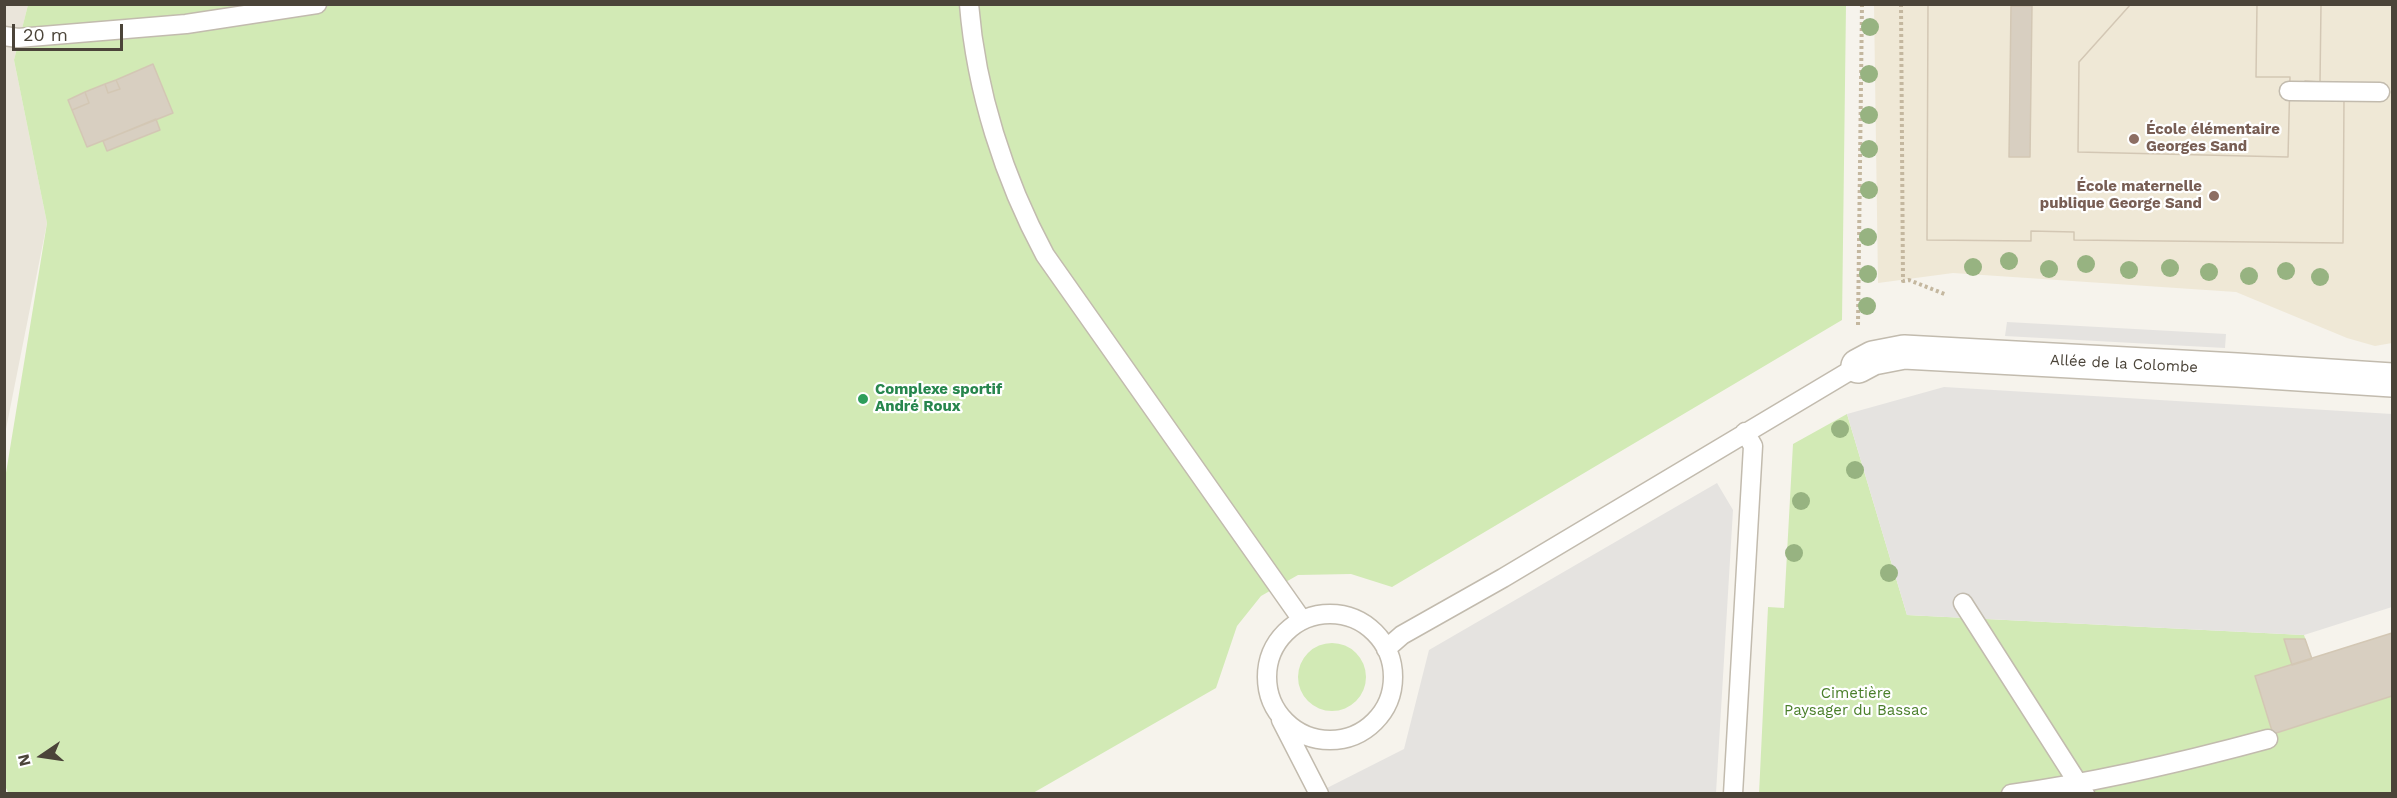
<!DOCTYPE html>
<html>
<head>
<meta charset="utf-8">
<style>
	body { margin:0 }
	#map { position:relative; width:2397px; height:798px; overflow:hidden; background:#f6f3ec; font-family:"Work Sans",sans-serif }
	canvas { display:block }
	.frame { position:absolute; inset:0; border:6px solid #4b4439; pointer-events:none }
	.north { position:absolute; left:12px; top:726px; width:60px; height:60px; -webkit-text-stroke:4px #fff; paint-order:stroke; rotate:257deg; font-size:16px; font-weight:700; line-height:24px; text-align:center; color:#4b4439 }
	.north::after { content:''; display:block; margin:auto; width:21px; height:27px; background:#4b4439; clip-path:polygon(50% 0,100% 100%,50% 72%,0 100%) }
	.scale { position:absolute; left:12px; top:24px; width:111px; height:27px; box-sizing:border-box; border:3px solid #4b4439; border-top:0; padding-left:8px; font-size:18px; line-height:21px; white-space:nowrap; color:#4b4439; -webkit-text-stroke:4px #fff; paint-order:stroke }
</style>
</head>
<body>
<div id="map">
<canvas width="2397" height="798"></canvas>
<div class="frame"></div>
<div class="north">N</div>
<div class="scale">20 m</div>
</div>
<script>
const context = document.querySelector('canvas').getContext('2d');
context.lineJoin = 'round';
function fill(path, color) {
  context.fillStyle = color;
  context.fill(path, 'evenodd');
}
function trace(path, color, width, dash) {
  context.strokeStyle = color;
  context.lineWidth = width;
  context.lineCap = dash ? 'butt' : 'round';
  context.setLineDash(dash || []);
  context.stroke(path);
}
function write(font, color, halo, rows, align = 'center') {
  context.font = font + ' "Work Sans",sans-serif';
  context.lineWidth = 4.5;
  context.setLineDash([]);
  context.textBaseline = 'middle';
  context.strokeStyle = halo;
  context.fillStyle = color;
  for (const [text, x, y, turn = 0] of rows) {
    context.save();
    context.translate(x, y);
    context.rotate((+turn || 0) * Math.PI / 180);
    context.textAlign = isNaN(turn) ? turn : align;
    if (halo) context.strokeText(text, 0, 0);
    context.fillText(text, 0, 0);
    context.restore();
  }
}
const residential = new Path2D(`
	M5 5H28L14 60 47 223 5 434Z`);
const education = new Path2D(`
	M1874 5H2392V343L2375 346 2347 338 2236 292 1953 273 1878 283Z`);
const green = new Path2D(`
	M28 5H1846L1842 320 1392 587 1351 574 1298 575 1261 596 1237 626 1216 688 1033 793 9 794 5 786V479L47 223 14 60Z
	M1847 414 1907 615 2304 635 2312 659 2392 633V793L1759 794 1768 607 1784 608 1793 444Z
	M1298 677a34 34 0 1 1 68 0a34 34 0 1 1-68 0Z`);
const parking = new Path2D(`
	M2007 322 2226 334 2225 348 2005 336Z
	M1944 387 2392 414V607L2304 635 1907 615 1847 414Z
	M1717 483 1733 510 1716 793H1330L1327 788 1404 749 1429 650Z`);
const building = new Path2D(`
	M1928 4H2131L2079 62 2078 152 2288 157 2290 77H2256L2257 4H2369L2321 5 2320 82 2305 81V99H2344L2343 243 2074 240V232L2031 231V241L1927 240ZM2011 6H2032L2030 157H2009Z
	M1928 4H2131L2079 62 2078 152 2288 157 2290 77H2256L2257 4H2369L2321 5 2320 82 2305 81V99H2344L2343 243 2074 240V232L2031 231V241L1927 240Z
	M153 64 173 113 87 147 72 110 89 103 85 92 105 84 108 93 120 89 116 80Z
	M116 80 120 89 108 93 105 84Z
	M85 92 89 103 72 110 68 100Z
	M156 119 160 130 107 151 103 141Z
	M2392 633V696L2273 734 2255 676Z
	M2284 639H2305L2312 659 2292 665Z`);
const path = new Path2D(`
	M1901 4 1903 281 1909 280 1947 295
	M1858 325 1862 4`);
const service = new Path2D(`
	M969 4C976 91 1004 179 1045 255L1302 620
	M4 36 18 38 186 24 317 4
	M2289 91 2380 92
	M1963 603 2085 794
	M1267 677a63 63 0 1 1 126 0a63 63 0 1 1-126 0Z
	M1386 649 1402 635 1503 578 1858 366
	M1281 720 1319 794
	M1733 794 1753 446 1745 432
	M2011 794C2099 782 2183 762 2268 739`);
const minor = new Path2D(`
	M1858 366 1873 358 1904 352 2237 370 2392 380`);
const trees = [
	[1870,27],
	[1869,74],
	[1869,115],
	[1869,149],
	[1869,190],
	[1868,237],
	[2009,261],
	[2086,264],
	[1973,267],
	[2170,268],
	[2049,269],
	[2129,270],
	[2286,271],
	[2209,272],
	[1868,274],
	[2249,276],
	[2320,277],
	[1867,306],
	[1840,429],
	[1855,470],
	[1801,501],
	[1794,553],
	[1889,573]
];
const markers = [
	[2134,139,6,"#8d6e63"],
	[2214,196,6,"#8d6e63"],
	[863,399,6,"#2e9e5b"]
];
const educationNames = [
	["École élémentaire",2146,130],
	["Georges Sand",2146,147],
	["École maternelle",2202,187,"right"],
	["publique George Sand",2202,204,"right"]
];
const streetNames = [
	["Allée de la Colombe",2124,364,3]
];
const leisureNames = [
	["Complexe sportif",875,390],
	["André Roux",875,407]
];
const parkNames = [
	["Cimetière",1856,694],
	["Paysager du Bassac",1856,711]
];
fill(residential, '#eae5da');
fill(education, '#efe8d6');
fill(green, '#d2eab5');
fill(parking, '#e5e3e0');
fill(building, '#d8cfc1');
trace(building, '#d3c7b4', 1.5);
trace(service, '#c2bbae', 21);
trace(minor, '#c2bbae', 36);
trace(path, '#c4b79f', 4, [3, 3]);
trace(service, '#fff', 18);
trace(minor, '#fff', 33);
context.fillStyle = '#97b381';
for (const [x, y] of trees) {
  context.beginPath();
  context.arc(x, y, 9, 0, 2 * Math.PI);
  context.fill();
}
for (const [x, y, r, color] of markers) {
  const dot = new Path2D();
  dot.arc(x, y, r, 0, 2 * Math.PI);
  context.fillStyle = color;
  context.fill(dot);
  trace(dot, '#fff', 2);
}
write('bold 15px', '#785e54', '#fff', educationNames, 'left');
write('15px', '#4b4439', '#fff', streetNames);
write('bold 15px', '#27864d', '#fff', leisureNames, 'left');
write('15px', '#4a7f2a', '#fff', parkNames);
</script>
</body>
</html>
